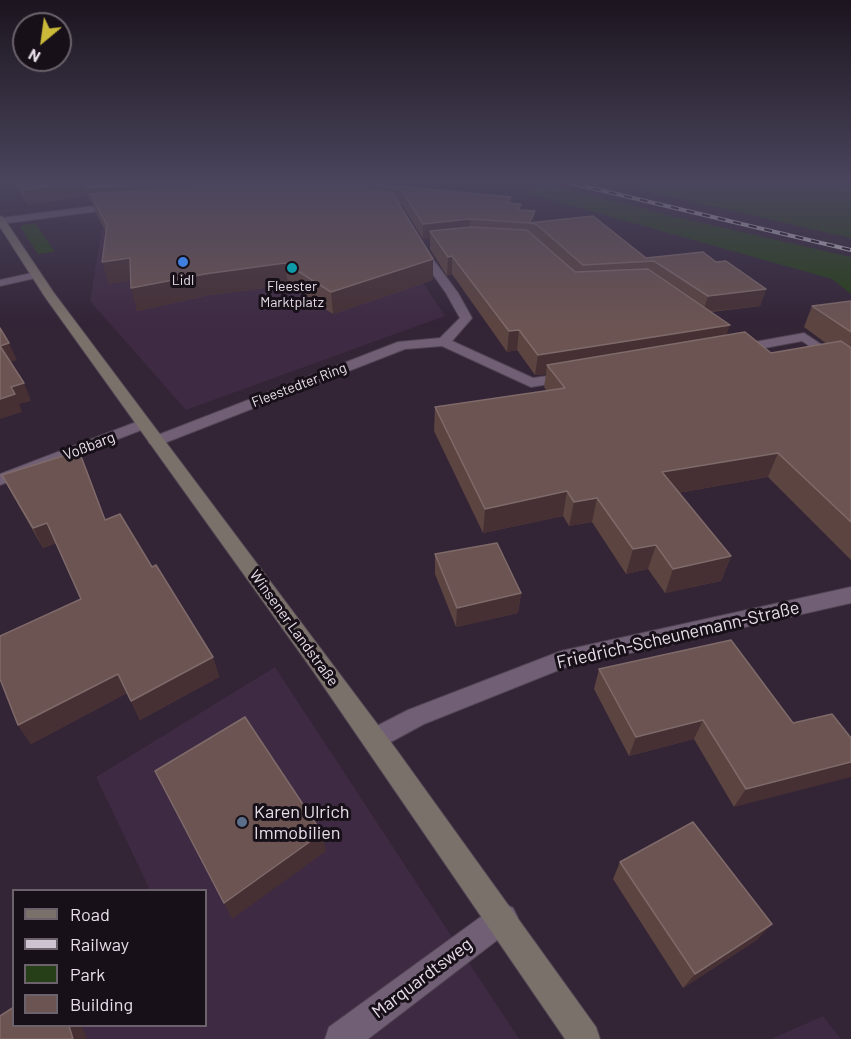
<!DOCTYPE html>
<html>
<head>
<meta charset="utf-8">
<style>
	body { margin:0 }
	#map { position:relative; width:851px; height:1039px; overflow:hidden; background:#332436; font-family:Barlow,sans-serif }
	canvas { display:block }
	.legend { position:absolute; left:12px; top:889px; width:195px; height:138px; box-sizing:border-box; background:#171018; border:2px solid #6b626c; margin:0; padding:8px 10px; list-style:none; font-size:18px; color:#e8deea }
	.legend li { display:flex; align-items:center; gap:12px; height:30px }
	.legend b { width:30px; border:2px solid #6b626c }
	.north { position:absolute; left:12px; top:12px; width:60px; height:60px; box-sizing:border-box; background:#171018; border:2px solid #6b626c; border-radius:50%; rotate:209deg; font-size:16px; font-weight:700; line-height:24px; text-align:center; color:#e8deea }
	.north::after { content:''; display:block; margin:auto; width:21px; height:27px; background:#cbb939; clip-path:polygon(50% 0,100% 100%,50% 72%,0 100%) }
</style>
</head>
<body>
<div id="map">
<canvas width="851" height="1039"></canvas>
<ul class="legend">
<li><b style="height:8px;background:#7b716b"></b>Road</li>
<li><b style="height:8px;background:#cec3d0"></b>Railway</li>
<li><b style="height:16px;background:#263f18"></b>Park</li>
<li><b style="height:16px;background:#6c5452"></b>Building</li>
</ul>
<div class="north">N</div>
</div>
<script>
const context = document.querySelector('canvas').getContext('2d');
context.lineJoin = 'round';
function fill(path, color) {
  context.fillStyle = color;
  context.fill(path, 'evenodd');
}
function trace(path, color, width, dash) {
  context.strokeStyle = color;
  context.lineWidth = width;
  context.lineCap = dash ? 'butt' : 'round';
  context.setLineDash(dash || []);
  context.stroke(path);
}
function write(font, color, halo, rows, align = 'center') {
  context.font = font + ' Barlow,sans-serif';
  context.lineWidth = 6;
  context.setLineDash([]);
  context.textBaseline = 'middle';
  context.strokeStyle = halo;
  context.fillStyle = color;
  for (const [text, x, y, turn = 0] of rows) {
    context.save();
    context.translate(x, y);
    context.rotate((+turn || 0) * Math.PI / 180);
    context.textAlign = isNaN(turn) ? turn : align;
    if (halo) context.strokeText(text, 0, 0);
    context.fillText(text, 0, 0);
    context.restore();
  }
}
const built = new Path2D(`
	M372 206 445 316 186 410 90 301 102 228Z
	M275 667 519 1039H0V1031L14 1026H206V890H150L96 777Z
	M823 1016 841 1039H771Z`);
const green = new Path2D(`
	M602 181H819L851 187V238Z
	M546 183 671 216 851 257V294L832 279 523 192Z
	M35 223 54 251 53 252 38 254 20 226Z`);
const street = new Path2D(`
	M119 203 124 206 122 208 0 224 1 218Z
	M420 246 424 247 458 293 472 318 452 341 533 378 569 373 574 374 576 377 574 380 531 387 442 346 405 349 162 444H150L148 441 150 438 398 342 440 338 460 318 446 293 415 249Z
	M36 272 40 273V277L0 286V280Z
	M804 333 851 364V374L802 341 738 353 731 349 738 345Z
	M144 419 152 424 149 427 0 485V474Z
	M851 587V603L564 668 424 724 376 750 367 747 364 739 367 731 408 710 561 651Z
	M503 903 513 908 518 918 513 928 368 1039H325L329 1027 493 908Z`);
const secondary = new Path2D(`
	M0 216 3 217 54 293 396 749 596 1027 600 1039H565L313 671 45 297 0 227Z`);
const rail = new Path2D(`
	M562 181 851 250`);
const wall = new Path2D(`
	M11 181H370L362 183 369 189 376 190 375 184 511 197V203L521 210 534 222 646 258 716 262 766 289 760 306 711 312 726 336 771 353 827 344 804 327 812 306 851 301V560L768 477 678 493 731 556 721 581 665 593 648 569 626 574 592 522 569 526 563 516 483 533 434 431 435 407 547 391 544 387 546 374 535 375 517 350 507 352 452 274 447 276 430 249V238L423 239 402 205 399 204 433 280 333 314 288 285 209 295 137 311 130 280 109 284 106 232 96 213 93 203H91L87 195 29 205Z
	M87 470 105 520 152 567 213 657 219 677 140 720 127 693 31 744 18 725 81 599 56 543 43 548 12 494 2 475Z
	M435 554 521 593 518 613 456 627 435 574Z
	M599 669 793 723 734 807 694 739 629 756 594 689Z
	M620 862 758 939 683 988 613 879Z`);
const shadedWall = new Path2D(`
	M82 181 87 195 29 205 23 190Z
	M184 181H343L90 194 93 203H91L86 188Z
	M535 211 534 223H529L528 237 529 223Z
	M470 219V234L430 231V238L423 239V224Z
	M452 256V274L447 276 448 257Z
	M130 258 136 279 109 284 102 262Z
	M433 259V280L333 314 331 292Z
	M285 263 288 285 209 295 137 311 131 288 205 274Z
	M766 289 760 306 703 312 708 296Z
	M730 325 723 345 547 365 546 374 535 375 538 355Z
	M519 330 517 350 507 352 509 331Z
	M9 343 17 360 8 363 0 346Z
	M24 383 31 401 19 404 22 412 0 419V399L11 387Z
	M778 453 768 477 655 497 662 472Z
	M567 491 563 516 483 533 485 509Z
	M597 498 592 522 569 526 574 502Z
	M47 523 56 543 43 548 33 528Z
	M656 545 648 569 626 574 633 549Z
	M731 556 721 581 665 593 673 569Z
	M521 593 518 613 456 627 457 608Z
	M213 657 219 677 140 720 131 701Z
	M118 674 127 693 31 744 18 725Z
	M703 720 694 739 629 756 636 737Z
	M851 762V777L734 807 746 789Z
	M322 833 326 851 232 919 224 903Z
	M772 924 758 939 683 988 695 974Z
	M69 1026H82L87 1039H73Z`);
const building = new Path2D(`
	M16 181H81L23 190Z
	M83 181H184L86 188Z
	M269 181H360L369 189 392 193 433 259 331 292 285 263 205 274 131 288 130 258 102 262 107 225 90 194Z
	M375 184 511 197 507 203 521 204 518 210 535 211 529 223 470 219 423 224 402 191Z
	M593 216 646 258 703 252 716 262 726 261 766 289 708 296 654 261 583 265 536 224 529 223Z
	M471 227 527 230 575 272 648 269 730 325 538 355 519 330 509 331 452 256 448 257 430 231Z
	M851 301V332L812 306Z
	M0 328 9 343 0 346 24 383 11 387 15 394 0 399Z
	M745 332 771 353 841 341 851 348V522L778 453 662 472 731 556 673 569 656 545 633 549 597 498 574 502 567 491 485 509 435 407 565 388 547 365Z
	M79 451 105 520 120 514 152 567 156 565 213 657 131 701 118 674 18 725 0 679V636L81 599 47 523 33 528 2 475Z
	M497 543 521 593 457 608 435 554Z
	M731 640 793 723 832 714 851 738V762L746 789 703 720 636 737 599 669Z
	M245 717 322 833 224 903 155 771Z
	M693 822 772 924 695 974 620 862Z
	M14 1007V1026H69L73 1039H0V1016Z`);
const markers = [
	[183,262,6,"#3f7fe0"],
	[292,268,6,"#0f9aa8"],
	[242,822,6,"#5c6f8a"]
];
const farPoinames = [
	["Lidl",183,280],
	["Fleester",292,286],
	["Marktplatz",292,302]
];
const farStreetnames = [
	["Fleestedter Ring",299,385,-21]
];
const streetNames = [
	["Voßbarg",89,446,-21],
	["Winsener Landstraße",294,628,54]
];
const nearStreetnames = [
	["Friedrich-Scheunemann-Straße",678,635,-13],
	["Marquardtsweg",422,978,-37]
];
const nearPoinames = [
	["Karen Ulrich",254,812],
	["Immobilien",254,833]
];
fill(built, '#3e2a42');
fill(green, '#263f18');
trace(street, '#504352', 2);
trace(secondary, '#504352', 2);
fill(street, '#715f75');
fill(secondary, '#7b716b');
trace(rail, '#cec3d0', 4);
trace(rail, '#171018', 2, [8]);
fill(wall, '#5c4440');
fill(shadedWall, '#463034');
fill(building, '#6c5452');
trace(building, '#7f6a6a', 1.5);
const sky = context.createLinearGradient(0, 0, 0, 326);
sky.addColorStop(0, '#1c141e');
sky.addColorStop(0.56, '#4a455d');
sky.addColorStop(1, '#4a455d00');
context.fillStyle = sky;
context.fillRect(0, 0, 851, 326);
for (const [x, y, r, color] of markers) {
  const dot = new Path2D();
  dot.arc(x, y, r, 0, 2 * Math.PI);
  context.fillStyle = color;
  context.fill(dot);
  trace(dot, '#171018', 2);
}
write('14px', '#e8deea', '#171018', farPoinames);
write('14px', '#e8deea', '#171018', farStreetnames);
write('15px', '#e8deea', '#171018', streetNames);
write('18px', '#e8deea', '#171018', nearStreetnames);
write('18px', '#e8deea', '#171018', nearPoinames, 'left');
</script>
</body>
</html>
